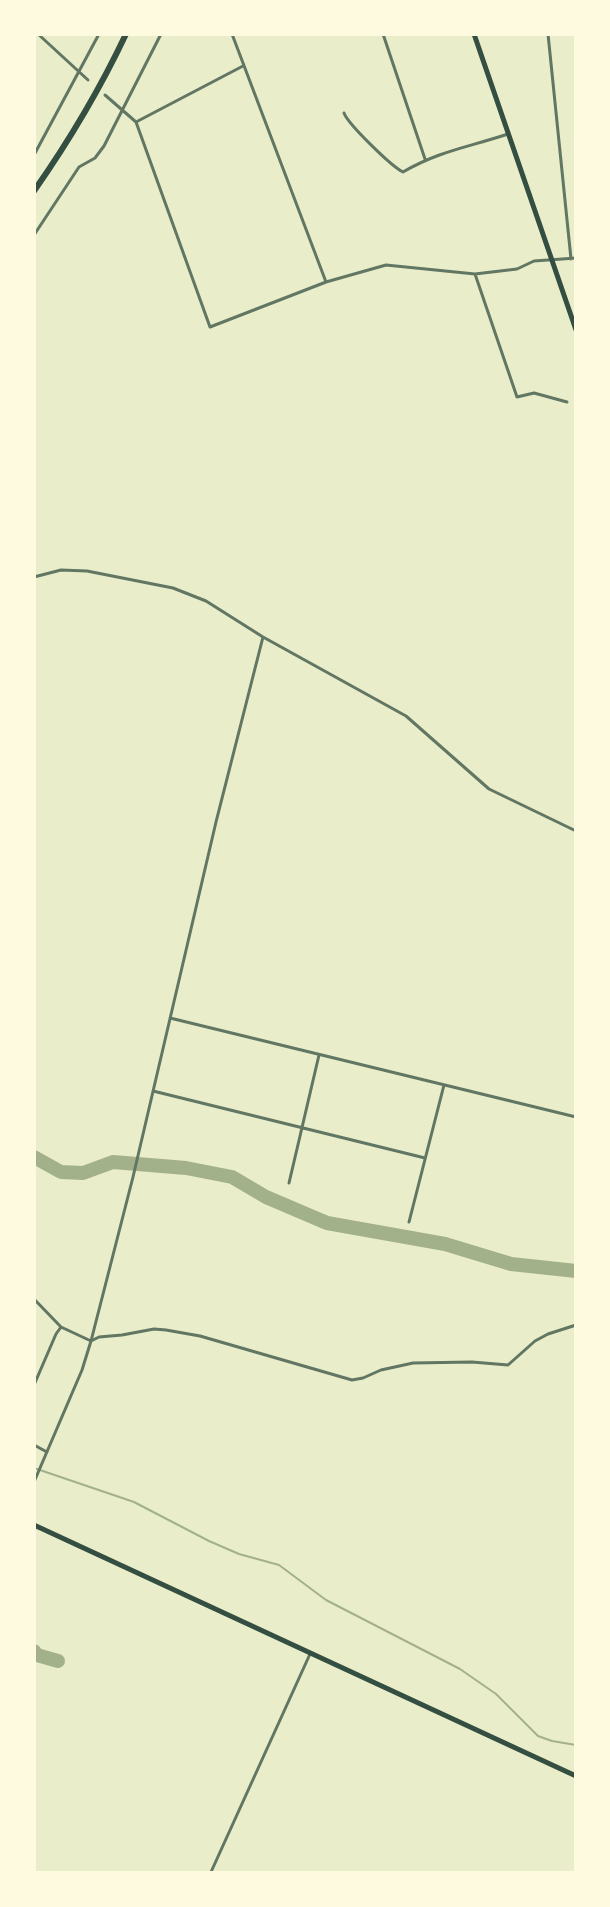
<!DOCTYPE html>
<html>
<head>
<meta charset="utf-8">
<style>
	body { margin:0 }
	#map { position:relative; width:610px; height:1907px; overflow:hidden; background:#e9edc9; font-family:"Golos Text",sans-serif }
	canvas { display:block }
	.frame { position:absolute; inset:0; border:36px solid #fefae0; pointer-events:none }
</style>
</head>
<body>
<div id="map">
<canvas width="610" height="1907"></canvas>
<div class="frame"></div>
</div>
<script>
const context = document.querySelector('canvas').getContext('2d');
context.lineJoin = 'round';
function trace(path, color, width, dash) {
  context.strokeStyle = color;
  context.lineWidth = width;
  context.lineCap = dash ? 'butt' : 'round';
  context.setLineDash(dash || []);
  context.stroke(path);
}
const stream = new Path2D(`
	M34 1468 134 1502 209 1541 239 1554 279 1565 326 1600 460 1669 496 1694 538 1736 552 1741 576 1745`);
const river = new Path2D(`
	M34 1157 61 1172 83 1173 113 1162 186 1168 232 1177 266 1197 327 1223 445 1244 511 1264 576 1271
	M34 1651 37 1655 58 1661`);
const minor = new Path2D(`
	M38 34 88 80
	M232 34 326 282
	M383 34 425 159
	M548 34 571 259
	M105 95 136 122 210 327 326 282 386 265 475 274 517 269 534 261 576 258
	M344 113C348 124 391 166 403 172 439 151 469 147 508 134
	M136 122 243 66
	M34 155 99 34
	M34 235 79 167 95 158 104 146 161 34
	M475 274 517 397 534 393 567 402
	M34 577 61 570 87 571 173 588 206 601 263 637 406 716 489 789 576 831
	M170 1018 576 1117
	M153 1091 425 1158
	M289 1183 319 1055
	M409 1222 444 1085
	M34 1299 61 1327 91 1341 99 1337 122 1335 154 1329 166 1330 200 1336 352 1380 363 1378 381 1370 413 1363 472 1362 508 1365 535 1341 548 1334 576 1325
	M34 1385 56 1334 61 1327
	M34 1445 47 1452
	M34 1482 82 1370 91 1341 133 1177 216 822 263 637
	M211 1872 310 1654`);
const primary = new Path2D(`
	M34 1525 576 1776`);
const trunk = new Path2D(`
	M474 34 576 330`);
const motorway = new Path2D(`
	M34 191C69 141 100 89 126 34`);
trace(stream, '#a3b18a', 2);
trace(river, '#a3b18a', 14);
trace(minor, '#617663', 3);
trace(primary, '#344e41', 5);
trace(trunk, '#344e41', 5);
trace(motorway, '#344e41', 6);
</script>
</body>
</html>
